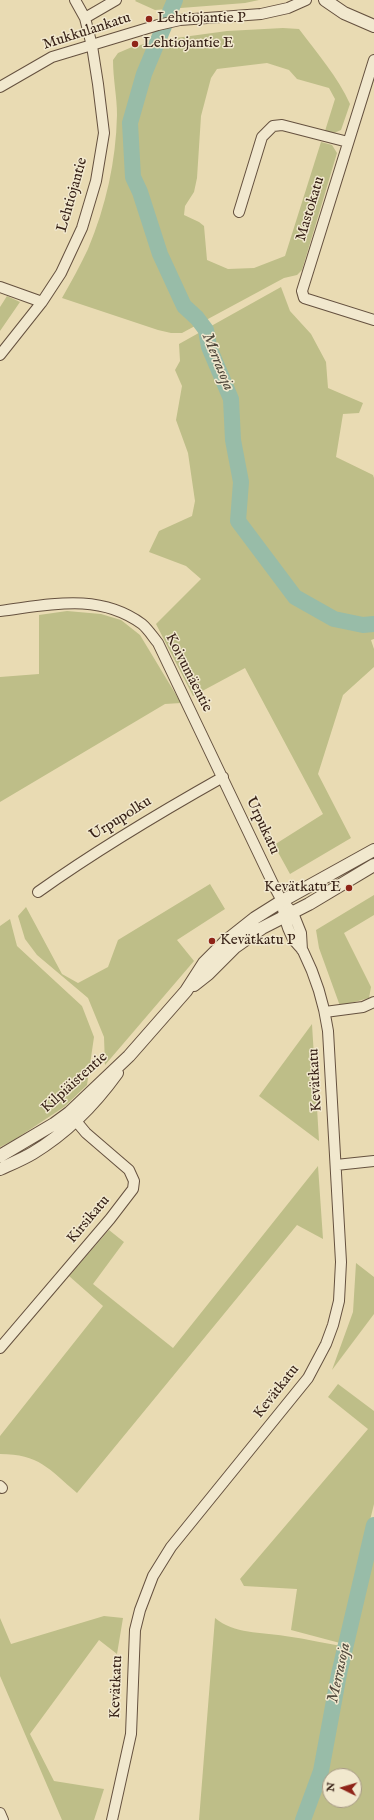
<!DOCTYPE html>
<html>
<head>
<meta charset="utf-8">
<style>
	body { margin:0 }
	#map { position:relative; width:374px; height:1820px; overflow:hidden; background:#e9dbb3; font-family:"IM FELL English",serif }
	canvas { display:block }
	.north { position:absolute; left:322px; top:1768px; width:40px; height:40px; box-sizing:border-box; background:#f1e8ce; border:1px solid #a79985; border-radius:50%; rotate:275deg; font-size:11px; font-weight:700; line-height:16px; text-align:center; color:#392318 }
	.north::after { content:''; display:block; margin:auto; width:14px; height:18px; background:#8f2418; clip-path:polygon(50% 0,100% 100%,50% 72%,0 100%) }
</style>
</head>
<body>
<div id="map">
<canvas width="374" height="1820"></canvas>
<div class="north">N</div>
</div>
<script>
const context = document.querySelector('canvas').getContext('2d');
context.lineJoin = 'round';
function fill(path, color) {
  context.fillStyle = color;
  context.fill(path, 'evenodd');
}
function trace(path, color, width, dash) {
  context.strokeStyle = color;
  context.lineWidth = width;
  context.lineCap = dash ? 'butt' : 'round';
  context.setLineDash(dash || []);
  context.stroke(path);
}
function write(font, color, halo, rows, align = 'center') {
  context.font = font + ' "IM FELL English",serif';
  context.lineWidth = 3;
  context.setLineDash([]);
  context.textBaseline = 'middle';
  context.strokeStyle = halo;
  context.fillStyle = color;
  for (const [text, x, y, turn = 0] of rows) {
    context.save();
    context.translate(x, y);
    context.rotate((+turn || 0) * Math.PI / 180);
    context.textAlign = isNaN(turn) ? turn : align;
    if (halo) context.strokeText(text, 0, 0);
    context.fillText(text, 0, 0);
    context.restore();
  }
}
const green = new Path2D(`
	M136 0H259L245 3 155 10 135 1Z
	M283 28 299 29C317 53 338 77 350 104L341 130 334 133 325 131 335 99 329 88 297 79 289 70 267 63 217 69 211 78 201 116 197 178 194 192 185 206 184 215 199 222 204 226 207 260 228 269 254 268 285 256 321 142 332 145 337 153 302 270 297 275 284 278 182 333H171L158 330 62 298C71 282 80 266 88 249 106 206 116 161 117 115 117 97 113 79 113 60L118 53 132 47 161 40 227 31Z
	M281 287 290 311 311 334 326 362 328 388 363 403 359 413 343 414 336 457 373 475 374 478V639L371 640 374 649V667L343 695 318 774 351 838 290 874 274 845 323 814 245 668 193 696 156 624 201 579 186 566 149 552 159 531 192 516 195 501 188 453 176 420 182 386 175 370 180 361 179 344Z
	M7 296 20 302 0 331V307Z
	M67 611 101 614 121 620 140 635 181 703 165 704 0 802V677L39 674V615Z
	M210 884 225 909 177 940 194 961 105 1065 104 1037 88 998 37 955 25 939 18 916 26 907 62 974 78 983 108 967 118 940Z
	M374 895V915L344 933 371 987 369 998 340 1006 319 948 316 930Z
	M10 919 17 946 82 1006 94 1037 87 1085 64 1107 14 1140 0 1147V926Z
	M312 1024 319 1141 259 1096Z
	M318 1166 323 1239 297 1225 77 1493C49 1469 39 1454 0 1454V1436L103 1306 69 1276 109 1230 124 1242 93 1284 173 1348Z
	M356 1263 374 1277V1314L332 1370 353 1312Z
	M338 1384 374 1411V1504L340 1643 291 1630 297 1589 244 1586 240 1579 368 1429 328 1397Z
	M374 1553V1820H199L215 1618C234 1634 261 1632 285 1636 307 1639 329 1644 351 1648ZM330 1776H354V1800H330Z
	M104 1616 123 1618 117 1654 99 1640 30 1734 54 1781 104 1789 94 1820H62L0 1676V1618L11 1644Z`);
const river = new Path2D(`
	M175 0 144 74 130 123 133 177 140 192 160 254 184 306 197 318 206 330 209 347 231 399 233 440 241 482 238 521 295 597 334 619 363 625 374 624
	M303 1820 321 1771 339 1674 374 1525`);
const minor = new Path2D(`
	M85 18 116 0
	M374 60 302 291 304 298 374 320
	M0 87 52 57 158 25 180 20 261 14 288 8 306 0
	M239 212 262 137 273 126 282 125 348 142
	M0 287 42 302
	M0 355 42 302 61 273 82 228 96 181 104 133 98 84 92 46 85 18 75 0
	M0 611C49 605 98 592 142 624 148 629 153 637 158 643L275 888 282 901 293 913 301 933 302 950
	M38 892C97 850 159 813 223 777
	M325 1012 363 1007 374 1002
	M336 1165 374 1161
	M0 1348 110 1219 133 1189 134 1181 129 1170 86 1133 71 1115
	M0 1486 2 1488
	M0 1813 3 1820
	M112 1820 131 1734 135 1630 140 1610 153 1576 171 1547 308 1378 326 1344 333 1325 339 1301 341 1262 328 1031C324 1003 316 977 303 951 300 946 294 942 292 937 286 925 283 914 282 901`);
const tertiary = new Path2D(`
	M325 0 344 13 374 26
	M194 985 208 974 235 947 262 928 309 904 374 865
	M0 1156 54 1124 69 1113 129 1056 186 991 204 963 226 941 255 918 282 901 374 850
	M0 1169C11 1164 23 1159 33 1153 66 1133 94 1105 117 1073`);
const markers = [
	[149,19,4,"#8f2418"],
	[135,44,4,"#8f2418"],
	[349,888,4,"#8f2418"],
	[212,941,4,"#8f2418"]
];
const poiNames = [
	["Lehtiojantie P",157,19],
	["Lehtiojantie E",143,44],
	["Kevätkatu E",341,888,"right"],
	["Kevätkatu P",220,941]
];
const streetNames = [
	["Mukkulankatu",87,32,-18],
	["Lehtiojantie",73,195,-74],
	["Mastokatu",311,209,-73],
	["Koivumäentie",188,673,63],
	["Urpupolku",121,819,-32],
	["Urpukatu",262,826,65],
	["Kevätkatu",316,1080,-93],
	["Kilpiäistentie",75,1083,-42],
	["Kirsikatu",89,1220,-50],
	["Kevätkatu",277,1392,-52],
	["Kevätkatu",117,1687,-88]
];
const waterNames = [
	["Merrasoja",217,362,68],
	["Merrasoja",340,1673,-78]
];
fill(green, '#bebe88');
trace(river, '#98bca8', 16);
trace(minor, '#65513f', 12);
trace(tertiary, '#65513f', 14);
trace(minor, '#f1e8ce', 10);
trace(tertiary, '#f1e8ce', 12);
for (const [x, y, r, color] of markers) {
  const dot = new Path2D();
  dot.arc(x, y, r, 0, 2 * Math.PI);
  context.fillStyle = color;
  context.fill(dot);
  trace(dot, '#f1e8ce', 1.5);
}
write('15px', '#392318', '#f1e8ce', poiNames, 'left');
write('15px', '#392318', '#f1e8ce', streetNames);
write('italic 16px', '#51493c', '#f1e8ce', waterNames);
</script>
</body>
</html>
